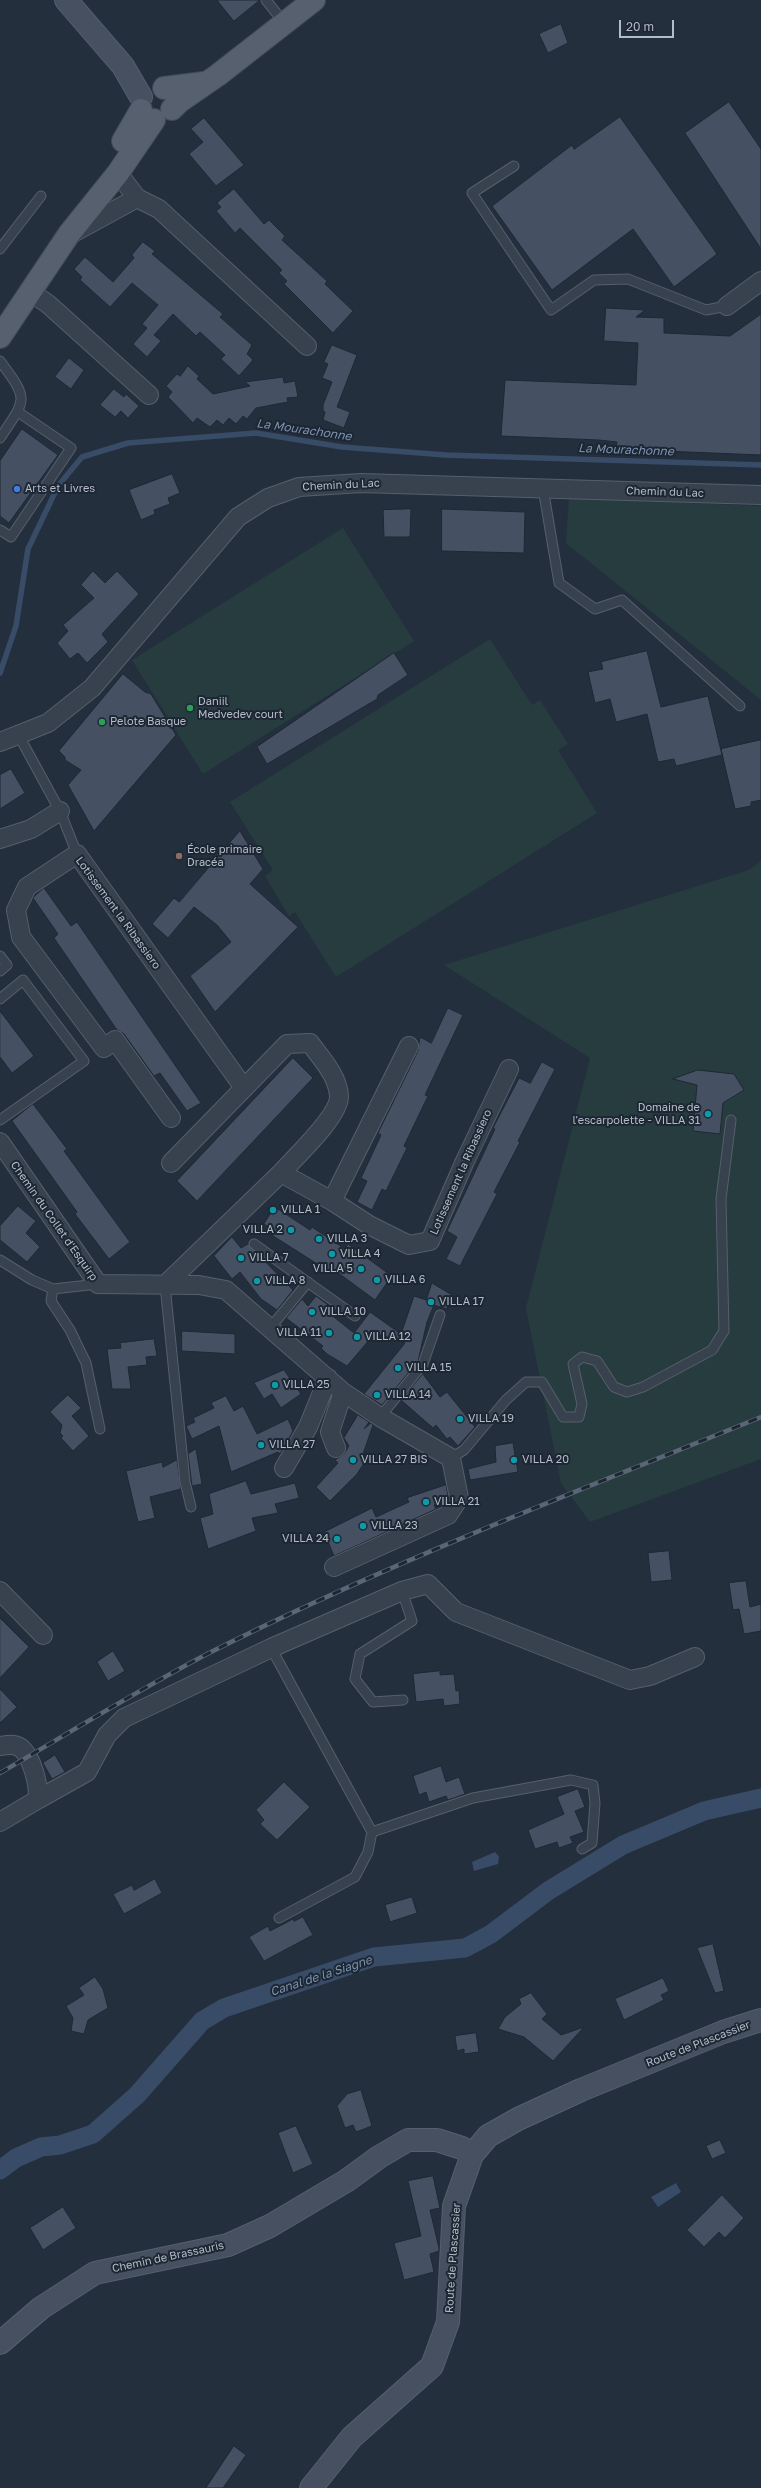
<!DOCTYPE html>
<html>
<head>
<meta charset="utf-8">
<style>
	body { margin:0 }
	#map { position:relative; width:761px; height:2488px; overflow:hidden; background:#242f3e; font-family:"Golos Text",sans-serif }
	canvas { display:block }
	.scale { position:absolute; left:619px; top:20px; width:55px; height:18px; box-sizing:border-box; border:2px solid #b4bcc9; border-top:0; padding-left:5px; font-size:12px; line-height:14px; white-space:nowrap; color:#b4bcc9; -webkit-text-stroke:3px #1d2633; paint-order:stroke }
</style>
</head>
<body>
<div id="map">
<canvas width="761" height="2488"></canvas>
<div class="scale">20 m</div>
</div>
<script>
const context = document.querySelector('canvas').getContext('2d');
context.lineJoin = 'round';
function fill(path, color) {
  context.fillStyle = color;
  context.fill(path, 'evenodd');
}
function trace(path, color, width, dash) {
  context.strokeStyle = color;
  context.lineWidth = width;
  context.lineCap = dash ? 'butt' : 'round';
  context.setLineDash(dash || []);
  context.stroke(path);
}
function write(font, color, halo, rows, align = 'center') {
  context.font = font + ' "Golos Text",sans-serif';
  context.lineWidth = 4;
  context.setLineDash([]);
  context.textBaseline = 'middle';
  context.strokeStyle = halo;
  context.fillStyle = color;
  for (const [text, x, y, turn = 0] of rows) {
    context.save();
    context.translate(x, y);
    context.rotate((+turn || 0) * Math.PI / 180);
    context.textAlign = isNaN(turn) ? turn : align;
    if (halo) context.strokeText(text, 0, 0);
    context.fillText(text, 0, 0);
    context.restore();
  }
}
const green = new Path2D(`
	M569 498 761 506V700L566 543Z
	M343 528 414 641 203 774 132 660Z
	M490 639 532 705 540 700 568 744 558 750 597 813 336 977 295 912 289 916 265 876 273 870 230 802Z
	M761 861V1459L590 1522 561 1483 526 1308 590 1058 444 965 749 870Z`);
const water = new Path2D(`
	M495 1852 499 1857 498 1864 474 1871 472 1862Z
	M676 2183 681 2192 658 2207 651 2197Z`);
const stream = new Path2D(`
	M0 673 16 626 28 549 58 486 82 457 128 443 256 433 342 447 446 455 761 465`);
const canal = new Path2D(`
	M0 2170 16 2158 41 2147 60 2145 93 2134 137 2095 202 2021 224 2008 374 1957 465 1948 491 1934 548 1891 623 1845 704 1811 761 1798`);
const building = new Path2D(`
	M217 0H260L234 21Z
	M561 24 568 43 548 53 539 34Z
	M729 102 761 149V249L685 133Z
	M620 117 717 254 674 287 633 229 552 290 492 206 572 145 574 149Z
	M204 118 244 165 216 186 189 154 203 142 191 129Z
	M234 189 264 224 269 220 285 236 282 240 327 281 325 284 353 311 333 333 284 284 287 281 279 273 282 270 240 228 235 233 216 211 221 207 217 203Z
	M143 242 155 251 152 254 223 314 220 317 252 345 247 354 253 360 239 376 221 359 225 355 200 332 196 336 173 314 154 335 161 341 147 357 133 344 147 328 142 324 158 305 132 283 110 307 80 280 82 277 74 269 85 257 113 282 134 258 132 255Z
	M606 308 645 310 636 317 664 318V333L730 336 761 314V455L616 449 617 442 599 440 501 436 505 380 636 385 638 343 604 341Z
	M332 345 357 355 337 407 350 412 344 428 323 420 325 412 323 411V405L332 382 322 378 328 364 324 362Z
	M69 358 84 370 71 389 55 377Z
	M188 366 199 376 197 379 213 394 250 386 245 382 283 377 284 383 295 381 298 397 287 398 288 402 256 408 247 419 243 416 236 424 229 418 223 425 217 420 210 427 197 418 193 423 168 397 172 392 166 386 177 374 180 376Z
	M114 389 124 397 126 394 139 406 128 418 121 411 115 417 100 405Z
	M22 429 58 455 9 523 0 516V461Z
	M172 474 180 493 168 498 170 504 154 510 155 514 141 520 129 490Z
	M411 509 410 537H384L383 510Z
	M442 509 525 512 524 553 442 551Z
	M93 571 105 583 117 571 139 594 102 634 108 642 87 663 78 653 70 659 57 643 68 631 63 625 94 598 81 585Z
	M647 651 661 707 708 696 722 755 676 766 674 759 658 762 647 714 616 722 610 699 595 703 588 672 603 669 601 662Z
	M394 653 408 675 378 695 377 699 267 764 257 747Z
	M123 674 145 692 151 694 176 735 94 831 68 785 81 770 65 760V757L59 751Z
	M761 740V800L751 802V806L735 809 721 749Z
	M11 769 25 793 0 809V775Z
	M240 831 263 869 250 884 298 927 215 1012 190 976 231 942 217 925 194 907 168 938 152 924 174 898 179 902Z
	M44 888 71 926 77 922 201 1103 187 1111 160 1073 154 1076 124 1034 117 1030 54 938 58 934 33 898Z
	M448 1008 463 1015 425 1095 428 1096 404 1146 407 1148 386 1191 382 1189 372 1210 357 1202 367 1181 361 1178 381 1135 378 1133 418 1051 420 1037 431 1043Z
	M0 1011 34 1056 12 1073 0 1057Z
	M293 1058 313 1078 197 1201 177 1181Z
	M542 1062 555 1069 518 1141 520 1142 494 1192 497 1194 460 1266 446 1259 457 1237 447 1231 495 1129 493 1128 519 1078 530 1083Z
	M698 1070 734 1074 744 1090 723 1103 720 1134 693 1131 697 1085 673 1079Z
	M33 1104 67 1149 64 1151 130 1242 109 1259 75 1214 77 1212 12 1121Z
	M18 1206 36 1221 26 1233 40 1247 27 1262 0 1240V1226Z
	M275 1207 310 1230 312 1227 345 1249 348 1244 389 1274V1280L375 1300 333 1269 330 1272 270 1234 275 1231 264 1224Z
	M232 1237 241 1248 248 1244 293 1290 277 1310 261 1299 240 1272 232 1279 214 1256Z
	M432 1283 452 1295 447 1309 434 1305 427 1322 418 1361 382 1405 364 1394 405 1343 375 1333 347 1366 327 1354 321 1348 323 1346 286 1318 302 1299 308 1306 316 1296 332 1308 330 1314 354 1333 370 1312 401 1334 414 1296 426 1300Z
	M182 1331 235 1334V1354L182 1351Z
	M154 1339 157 1356 146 1357 147 1365 128 1367 131 1389H112L107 1349 121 1348 120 1343Z
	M284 1370 301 1394 281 1408 272 1394 264 1399 254 1383Z
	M423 1374 440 1397 447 1392 475 1427 458 1446 450 1437 447 1439 436 1425 433 1428 401 1400Z
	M68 1395 81 1408 72 1416 89 1436 73 1451 61 1438 63 1436 60 1433 62 1425 50 1412Z
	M226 1396 234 1411 243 1406 257 1434 288 1419 293 1431 280 1454 278 1452 231 1472 219 1426 192 1439 186 1426 195 1422 193 1418 214 1408 211 1403Z
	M358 1415 369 1422 364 1429 371 1423 373 1425 363 1454 368 1457 357 1474 330 1501 316 1487 338 1463 335 1460 344 1454 349 1446 344 1438Z
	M513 1443 518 1472 470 1480 468 1469 496 1462 495 1446Z
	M196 1449 202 1484 192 1486 188 1454Z
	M177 1460 181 1489 150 1497 155 1518 138 1522 126 1471 162 1462 163 1467Z
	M246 1481 251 1494 295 1483 299 1498 275 1504 278 1513 252 1518 256 1531 208 1549 200 1518 213 1514 209 1494Z
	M446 1485 448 1496 445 1501 434 1505 436 1509 334 1556 324 1532 372 1508 376 1517 409 1502 407 1498Z
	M669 1551 672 1580 651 1582 648 1553Z
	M746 1581 750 1607 761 1604V1631L744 1634 739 1609 733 1610 729 1583Z
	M0 1618 29 1647 0 1678Z
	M113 1651 125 1671 108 1681 97 1662Z
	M440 1671V1675L454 1674 456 1691 459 1690 460 1704 444 1706 443 1699 416 1702 413 1674Z
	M0 1689 17 1707 0 1723Z
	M55 1755 65 1772 52 1779 43 1763Z
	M441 1766 446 1782 459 1777 465 1794 448 1800 446 1796 429 1802 426 1792 419 1795 413 1776Z
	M284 1782 310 1807 277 1840 260 1824 264 1820 256 1810Z
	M578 1789 585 1807 575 1811 584 1832 570 1837 573 1843 559 1848 557 1842 535 1849 528 1830 564 1814 557 1797Z
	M155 1879 162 1893 124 1914 113 1894 132 1885 134 1890Z
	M412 1897 417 1913 390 1922 385 1905Z
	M303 1917 313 1935 264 1961 249 1937 268 1926 270 1931 293 1919 294 1921Z
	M713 1944 724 1991 715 1993 697 1948Z
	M95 1977 103 1989 108 2008 88 2020 84 2034 71 2031 73 2018 66 2006 84 1995 79 1988Z
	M663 1978 669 1991 661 1995 664 2000 624 2020 615 1999Z
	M531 1993 547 2014 542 2019 561 2035 584 2027 553 2061 524 2037 498 2029 505 2017 521 2004 519 1999Z
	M476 2033 479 2052 464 2054V2049L457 2051 455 2036Z
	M361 2090 372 2126 356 2132 353 2125 345 2128 337 2106 347 2094Z
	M296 2126 313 2164 293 2173 278 2133Z
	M720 2140 726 2153 712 2159 706 2146Z
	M433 2176 440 2208 430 2210 439 2248V2251L430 2254 434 2272 404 2280 394 2243 421 2236 408 2181Z
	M722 2195 744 2218 725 2238 719 2232 704 2247 687 2230Z
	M63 2207 76 2228 43 2250 30 2228Z
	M234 2446 246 2455 223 2488H206Z`);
const lane = new Path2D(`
	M266 0 285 24
	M514 166 472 193 551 310 594 280 628 279 706 310 727 306
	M0 249 41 196
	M0 361C30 401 26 399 0 438
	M543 488 559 583 595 609 622 600 740 706
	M0 530 11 537 71 448 18 412
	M19 736 60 811 77 854
	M0 956 7 965 0 971
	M0 999 23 980 84 1061 0 1120
	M254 1244 355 1316
	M0 1260 32 1280 53 1289 98 1284
	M165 1285 185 1482 191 1507
	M53 1289 51 1301 70 1330 86 1363 100 1429
	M270 1328 308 1282
	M380 1417 423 1364 440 1315
	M451 1458 464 1450 506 1400 526 1382H542L563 1417H579L582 1404 573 1364 582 1357 597 1361 614 1387 627 1392 643 1387 712 1350 724 1331 721 1199 731 1120
	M402 1591 412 1621 360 1654 355 1679 373 1702 403 1700
	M271 1648 372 1832 368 1852 355 1877 279 1918
	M372 1832 473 1798 571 1780 593 1785 595 1803 592 1843 582 1849`);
const street = new Path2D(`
	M118 173 137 198 159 209 307 346
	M71 234 137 198
	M29 291 48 304 149 395
	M727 306 761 281
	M0 742 48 723 92 688 238 517 268 498 299 487 361 483 761 495
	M0 839 31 829 60 811
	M171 1118 115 1040 104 1048 21 937 16 910 27 887 77 854 244 1088
	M0 1142 98 1284 199 1285 226 1290 343 1392 380 1417 451 1458 459 1498 448 1515 334 1567
	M171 1163 287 1044 310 1043C321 1058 338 1076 339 1096 340 1116 295 1157 281 1173L332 1201 369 1225 409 1245 430 1241 465 1161 509 1069
	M332 1201 409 1046
	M165 1285 281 1173
	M336 1448 330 1432 343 1392
	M284 1468 308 1427 328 1378
	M0 1591 43 1635
	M0 1746C7 1745 14 1743 21 1748 32 1757 40 1787 37 1800L0 1822
	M37 1800 87 1772 107 1735 124 1718 271 1648 402 1591 428 1584 456 1612 630 1680 650 1676 695 1657`);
const secondary = new Path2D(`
	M66 0 123 66 141 97
	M0 2343 41 2308 95 2273 228 2245 270 2226 346 2181 379 2157 408 2140H437L462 2148 472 2155
	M311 2488 352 2437 432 2366 448 2322 454 2206 472 2155 488 2136 518 2119 581 2090 723 2032 761 2020`);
const primary = new Path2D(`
	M164 88 204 83
	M172 109 179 102 218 75 314 0
	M123 141 141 110
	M0 337 69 234 118 173 154 120`);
const rail = new Path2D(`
	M0 1773C69 1733 138 1690 209 1653 388 1563 576 1492 761 1417`);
const markers = [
	[17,489,4,"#3f7fe0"],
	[190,708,4,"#2e9e5b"],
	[102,722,4,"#2e9e5b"],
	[179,856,4,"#8d6e63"],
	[708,1114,4,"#0f9aa8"],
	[273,1210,4,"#0f9aa8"],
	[291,1230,4,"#0f9aa8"],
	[319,1239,4,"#0f9aa8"],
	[332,1254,4,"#0f9aa8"],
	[241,1258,4,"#0f9aa8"],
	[361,1269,4,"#0f9aa8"],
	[377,1280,4,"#0f9aa8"],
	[257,1281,4,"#0f9aa8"],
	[431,1302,4,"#0f9aa8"],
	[312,1312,4,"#0f9aa8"],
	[329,1333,4,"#0f9aa8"],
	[357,1337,4,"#0f9aa8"],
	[398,1368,4,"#0f9aa8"],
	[275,1385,4,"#0f9aa8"],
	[377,1395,4,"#0f9aa8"],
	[460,1419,4,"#0f9aa8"],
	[261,1445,4,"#0f9aa8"],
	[353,1460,4,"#0f9aa8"],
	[514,1460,4,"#0f9aa8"],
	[426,1502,4,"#0f9aa8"],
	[363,1526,4,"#0f9aa8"],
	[337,1539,4,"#0f9aa8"]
];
const streetNames = [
	["Chemin du Lac",341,485,-3],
	["Chemin du Lac",665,492,2],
	["Lotissement la Ribassiero",118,913,54],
	["Lotissement la Ribassiero",461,1172,-66],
	["Chemin du Collet d'Esquirp",54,1221,55],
	["Route de Plascassier",698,2044,-21],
	["Chemin de Brassauris",168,2257,-12],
	["Route de Plascassier",453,2258,-86]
];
const poiNames = [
	["Arts et Livres",25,489],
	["Daniil",198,702],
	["Medvedev court",198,715],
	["Pelote Basque",110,722],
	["École primaire",187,850],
	["Dracéa",187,863],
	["Domaine de",700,1108,"right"],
	["l'escarpolette - VILLA 31",700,1121,"right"],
	["VILLA 1",281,1210],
	["VILLA 2",283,1230,"right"],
	["VILLA 3",327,1239],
	["VILLA 4",340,1254],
	["VILLA 7",249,1258],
	["VILLA 5",353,1269,"right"],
	["VILLA 6",385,1280],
	["VILLA 8",265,1281],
	["VILLA 17",439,1302],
	["VILLA 10",320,1312],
	["VILLA 11",321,1333,"right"],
	["VILLA 12",365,1337],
	["VILLA 15",406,1368],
	["VILLA 25",283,1385],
	["VILLA 14",385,1395],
	["VILLA 19",468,1419],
	["VILLA 27",269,1445],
	["VILLA 27 BIS",361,1460],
	["VILLA 20",522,1460],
	["VILLA 21",434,1502],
	["VILLA 23",371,1526],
	["VILLA 24",329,1539,"right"]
];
const waterNames = [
	["La Mourachonne",304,430,8],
	["La Mourachonne",626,450,2],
	["Canal de la Siagne",321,1976,-18]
];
fill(green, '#263c3f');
fill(water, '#394c67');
trace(stream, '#394c67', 5.5);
trace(canal, '#394c67', 19);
fill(building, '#455162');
trace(building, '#1f2835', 1);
trace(lane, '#565f6c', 11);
trace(street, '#565f6c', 20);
trace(secondary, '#565f6c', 24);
trace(primary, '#414a57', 24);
trace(lane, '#38414e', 9);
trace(street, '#38414e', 18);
trace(secondary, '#465061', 22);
trace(primary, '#56606e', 22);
trace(rail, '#5a6575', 4.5);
trace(rail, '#1d2633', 3, [9]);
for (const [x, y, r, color] of markers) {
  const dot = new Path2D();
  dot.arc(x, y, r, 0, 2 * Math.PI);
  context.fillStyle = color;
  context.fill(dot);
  trace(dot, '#1d2633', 1.5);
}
write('11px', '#b4bcc9', '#1d2633', streetNames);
write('11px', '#b4bcc9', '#1d2633', poiNames, 'left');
write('italic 12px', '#7c92b1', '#1d2633', waterNames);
</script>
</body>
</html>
